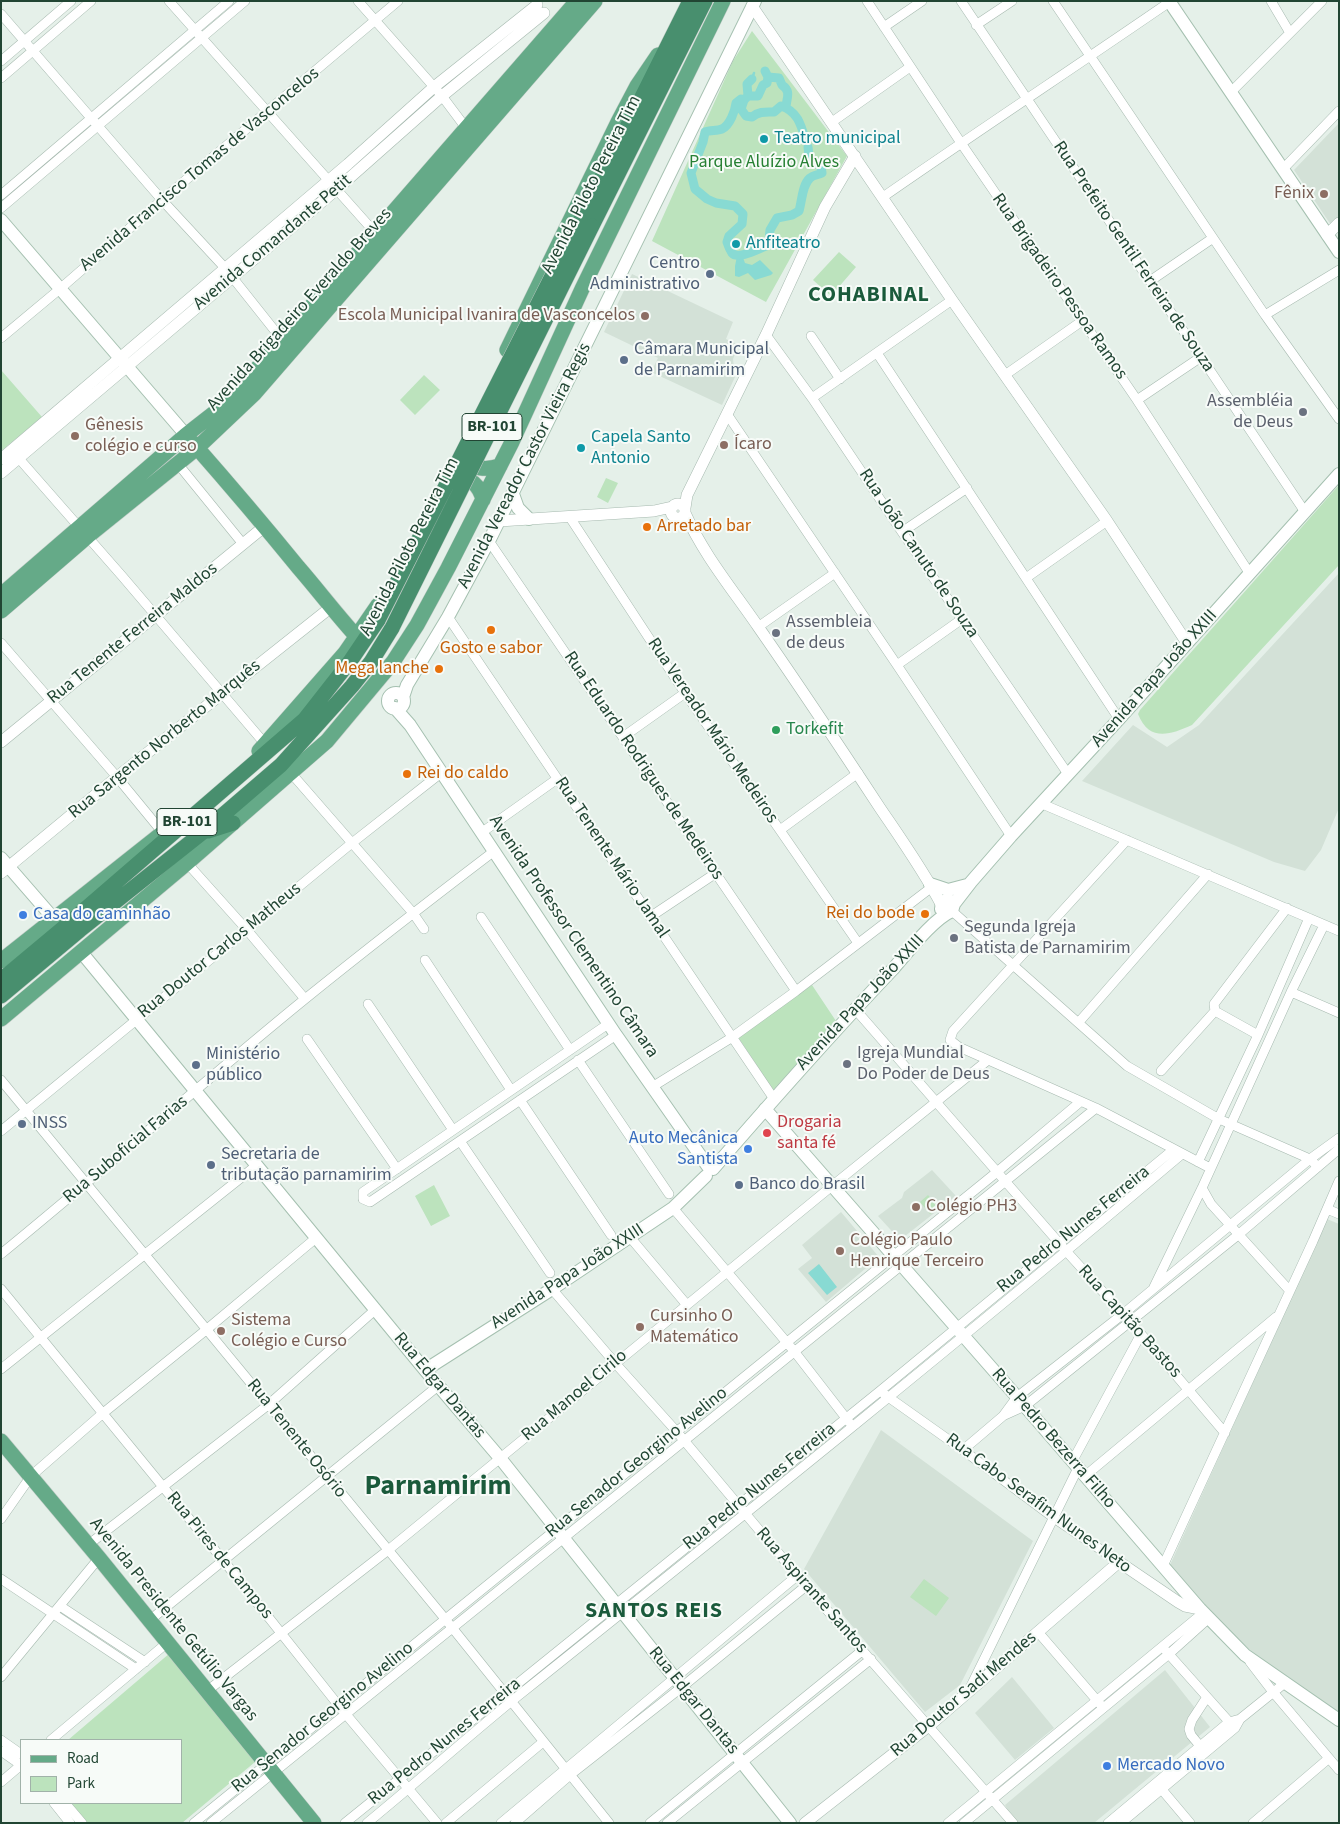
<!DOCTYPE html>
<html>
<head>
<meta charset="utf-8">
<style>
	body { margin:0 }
	#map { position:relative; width:1340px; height:1824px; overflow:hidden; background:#e5f0e9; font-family:"Source Sans 3",sans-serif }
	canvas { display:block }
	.frame { position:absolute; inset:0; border:2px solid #214533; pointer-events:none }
	.legend { position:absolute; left:20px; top:1739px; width:162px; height:65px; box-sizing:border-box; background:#f7fbf8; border:1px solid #a1b2a9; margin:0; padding:6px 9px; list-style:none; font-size:15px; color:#214533 }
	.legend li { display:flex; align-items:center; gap:10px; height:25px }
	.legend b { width:25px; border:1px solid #a1b2a9 }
</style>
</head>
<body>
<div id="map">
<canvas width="1340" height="1824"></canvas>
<div class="frame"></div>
<ul class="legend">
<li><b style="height:6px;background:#65aa88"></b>Road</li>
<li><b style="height:14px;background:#bce3bd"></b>Park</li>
</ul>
</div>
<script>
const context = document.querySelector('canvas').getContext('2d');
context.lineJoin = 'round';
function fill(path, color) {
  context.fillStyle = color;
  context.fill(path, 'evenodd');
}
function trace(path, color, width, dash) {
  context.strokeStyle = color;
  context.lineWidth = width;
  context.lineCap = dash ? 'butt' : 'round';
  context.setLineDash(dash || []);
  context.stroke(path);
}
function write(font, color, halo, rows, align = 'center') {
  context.font = font + ' "Source Sans 3",sans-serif';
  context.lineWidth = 4;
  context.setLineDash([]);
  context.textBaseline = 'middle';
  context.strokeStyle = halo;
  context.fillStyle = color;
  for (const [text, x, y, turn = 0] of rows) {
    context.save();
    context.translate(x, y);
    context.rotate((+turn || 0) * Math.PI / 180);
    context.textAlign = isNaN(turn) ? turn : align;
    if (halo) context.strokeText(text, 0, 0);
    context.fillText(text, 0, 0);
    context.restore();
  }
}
const built = new Path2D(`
	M1339 123V217L1331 225 1294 170Z
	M632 274 733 322 726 339 739 345 733 359 735 377 722 405 651 372 658 358 604 332Z
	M1339 573V808L1321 850 1305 871 1274 862 1082 781 1133 725 1167 747 1199 725Z
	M932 1170 956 1196 900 1240 878 1216 902 1198 904 1192Z
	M841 1212 879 1257 826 1302 798 1269 812 1258 802 1245Z
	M1327 1219 1339 1224V1718L1270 1668 1209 1612 1207 1606 1201 1605 1170 1565Z
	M881 1430 1033 1541 960 1685 925 1712 804 1569Z
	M1165 1670 1210 1727 1094 1823H1015L1005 1805Z
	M1012 1677 1054 1728 1015 1760 975 1713Z`);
const green = new Path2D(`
	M752 31 847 156 766 302 652 241 733 61Z
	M839 252 856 267 831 296 813 280Z
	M1 370 42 417 1 451Z
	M424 375 440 390 415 415 400 400Z
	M606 478 618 483 608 503 597 497Z
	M1339 485V565L1192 725C1170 735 1149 742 1138 714L1140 710Z
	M812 985 836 1021 773 1090 738 1037Z
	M434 1185 450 1216 431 1226 415 1196Z
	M928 1195 939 1208 930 1214 920 1202Z
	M924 1579 949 1598 936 1616 910 1597Z
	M170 1653 255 1762 182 1823H88L70 1803H181V1740H68Z`);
const water = new Path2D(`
	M742 255 745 263 752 265 760 260 773 273 771 275 755 280 748 273 739 277 735 276V266L737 256Z
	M819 1264 837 1287 827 1295 808 1273Z`);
const stream = new Path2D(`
	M752 79 754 73`);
const canal = new Path2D(`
	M768 77 779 78 782 85C792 92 786 98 786 108
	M752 79 747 84 748 96 744 100 741 109 746 116 752 117C759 111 766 112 774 112L781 106C797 111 801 124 805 139
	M748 96H758L763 85 767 83 768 77 765 71
	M744 100 741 99 736 103C735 111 730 125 722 129 717 131 710 130 705 132L703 142 691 173 695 189 707 199 716 203 735 206 743 214 742 224 729 236 727 242C728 245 730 250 732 253 738 260 758 249 766 246L769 240 770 230 777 218 792 215 799 211C802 201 802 185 810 178 813 175 818 175 822 173L821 166 812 162 809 156 808 147`);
const minor = new Path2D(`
	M169 1 378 236
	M358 1 442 96 469 132
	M867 1 961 143 1137 400 1250 574
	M961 1 1201 357 1305 512
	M1053 1 1265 315 1339 419
	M1271 1 1290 33
	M1 14 162 200 225 268 283 341
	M976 25 1012 1
	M884 27 922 1
	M1 61 71 1
	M1 78 91 1
	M1231 92 1322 1
	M832 122 910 67
	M1283 169 1339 111
	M1 195 229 1
	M883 197C978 131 1075 67 1171 1
	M1 208 245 1
	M1150 281 1213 238
	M1265 315 1339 270
	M766 335 812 398 902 532 1068 774
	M811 336 840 379
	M1 338 61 288 162 200 398 1
	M877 353 1119 719
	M1005 375 1082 321
	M812 398 952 300
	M1137 400 1201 357
	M727 414 897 665 1011 836
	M15 454 122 576 266 745
	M178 464 243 544
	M569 516 685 693 858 943
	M902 532 967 488
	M489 541 796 991
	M1026 578 1107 521
	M448 617 774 1099
	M758 627 835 573
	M1 643 117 777 163 833
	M897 665 962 619
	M623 737 685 693
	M291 773 413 913 424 929
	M1040 803 1339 931
	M780 830 858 773
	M481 833 557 779
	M1127 840 953 1031 950 1040 959 1047 1096 1108 1210 1168
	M187 863 247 930 305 999
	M952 911 1127 1066 1219 1119 1310 1159 1318 1167
	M481 917 570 1050
	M650 917 716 873
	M425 960 511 1090
	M1291 992 1339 1013
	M368 1004 453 1130
	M855 1009 1067 1252 1141 1334 1225 1433
	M1079 1022 1208 874
	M608 1024 363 1192V1199L370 1202 616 1035
	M1258 1035 1215 1011 1214 1004 1287 908
	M307 1039 397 1169
	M578 1060 669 1194
	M1161 1071 1215 1011
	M1 1080 446 1620 609 1823
	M652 1087 731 1038 796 991 932 887
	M520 1100 611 1235
	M1 1131 352 843 441 773
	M460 1141 550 1273
	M1198 1162 1258 1035 1309 918
	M1202 1188 1211 1204 1290 1291
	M673 1208 794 1351 849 1422
	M1327 1209 1339 1214
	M629 1236 687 1305
	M1 1254C104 1170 203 1082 305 999 367 949 430 900 493 852
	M1154 1287 1202 1188 1291 992 1324 925
	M1 1289 223 1560 339 1706 437 1823
	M552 1289 615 1363 677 1432 806 1586 1013 1823
	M1 1369 257 1165
	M884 1394 963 1450 1054 1518 1119 1562
	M1005 1415 1025 1406 1238 1235 1339 1149
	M963 1450 1003 1416 1017 1397 1123 1314 1310 1159 1339 1138
	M1072 1462 1141 1334
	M1085 1476 1276 1317
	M1 1519 31 1476 102 1414 206 1330 316 1238
	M88 1545 268 1405 376 1309
	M1163 1566 1313 1241 1339 1181
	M1 1579 136 1669
	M60 1606 145 1662
	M150 1620 438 1386
	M1038 1632 1100 1704
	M1166 1651 1232 1725
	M1250 1662 1273 1692 1339 1770
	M1 1677 99 1558
	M969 1690 1078 1468
	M207 1691 387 1551 832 1186 988 1060
	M1 1740 21 1754
	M51 1740 167 1643
	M1200 1746 1191 1735 1189 1729 1192 1720 1207 1697
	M1 1751 21 1765
	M1 1782 21 1765
	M1158 1785 1190 1823
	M54 1803 70 1823
	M65 1803 82 1823
	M194 1823 997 1172 1080 1102
	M211 1823C505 1584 801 1347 1096 1108
	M345 1823 880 1391 1174 1149
	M367 1823C416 1783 464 1740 513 1700 738 1520 962 1340 1182 1154
	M446 1823 543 1742
	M501 1823 798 1575
	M515 1823 570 1775 682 1687 806 1586
	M650 1823 863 1650
	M667 1823 871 1659
	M948 1823 1203 1613
	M964 1823 1169 1654 1209 1618
	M1108 1823 1229 1722 1240 1719
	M1121 1823 1235 1728 1240 1719 1286 1682
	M1253 1823 1328 1759`);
const tertiary = new Path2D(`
	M752 6 952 300 1107 521 1187 643
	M1327 235 1339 223
	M1 459 348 164 434 87 537 5
	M1 473 337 189 442 96 544 13
	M671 511a7 7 0 1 1 14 0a7 7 0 1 1-14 0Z
	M685 508 687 495 766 335 825 207 855 156
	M685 513C703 554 733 590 759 628 800 687 840 747 880 808 901 839 923 870 941 904
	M499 521 654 511 672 507
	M1 742 265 526
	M1 873 117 777 330 608
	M805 1823 930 1725 1119 1562 1178 1602 1185 1606 1200 1609`);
const secondary = new Path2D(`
	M1169 1 1339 252
	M1 220 186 435
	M513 494 518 508 529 519
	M388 701a8 8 0 1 1 16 0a8 8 0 1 1-16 0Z
	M403 697 407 685 448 617 489 541 755 1
	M395 708 410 725 616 1035 709 1168
	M1 858 54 919
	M930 884 948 890 967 885
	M947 913 941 909 942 902 948 899 954 904
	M82 953 425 1370 500 1458 790 1823
	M765 1109 1017 1397 1200 1609 1245 1655 1339 1720
	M713 1169C772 1101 831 1034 893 969 908 952 933 919 952 911L954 904 971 882 1011 836 1119 719 1339 474
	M425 1370 552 1289 673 1208 706 1176`);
const primary = new Path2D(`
	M507 350 618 122 637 86 658 55
	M192 442C228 483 263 524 298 567 318 590 336 614 357 637
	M464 457C472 470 487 470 500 466
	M455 477C470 476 480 486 483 500
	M1 595 186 435 218 410 241 387 577 1
	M1 611 88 536 197 448 254 394 595 1
	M259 751 345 653 378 605
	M1 961 161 834
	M1 1019 187 863 327 741 393 662 417 625 448 568 512 442 582 289 723 1
	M1 1441 99 1558 314 1823`);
const trunk = new Path2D(`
	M580 221 690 1
	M592 226 705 1
	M208 831 233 823
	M1 980 62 929 304 720 351 660 378 620
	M1 996 80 930 202 833 281 765 352 686 371 662 392 628`);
const trunkBridge = new Path2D(`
	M378 620 580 221
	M392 628 592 226`);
const markers = [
	[764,139,5,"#0f9aa8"],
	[1324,194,5,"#8d6e63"],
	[736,244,5,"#0f9aa8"],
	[710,274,5,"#5c6f8a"],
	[645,316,5,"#8d6e63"],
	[624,360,5,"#5c6f8a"],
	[1303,412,5,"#6b7280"],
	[75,436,5,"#8d6e63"],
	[724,445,5,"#8d6e63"],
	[581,448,5,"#0f9aa8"],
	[647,527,5,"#e8710a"],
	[491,630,5,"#e8710a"],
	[776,633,5,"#6b7280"],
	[439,669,5,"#e8710a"],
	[776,730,5,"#2e9e5b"],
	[407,774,5,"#e8710a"],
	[925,914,5,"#e8710a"],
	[23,915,5,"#3f7fe0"],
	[954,938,5,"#6b7280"],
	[847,1064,5,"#6b7280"],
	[196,1065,5,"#5c6f8a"],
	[22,1124,5,"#5c6f8a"],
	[767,1133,5,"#e0444e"],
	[748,1149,5,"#3f7fe0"],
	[211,1165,5,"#5c6f8a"],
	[739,1185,5,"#5c6f8a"],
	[916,1207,5,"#8d6e63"],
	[840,1251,5,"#8d6e63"],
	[640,1327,5,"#8d6e63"],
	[221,1331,5,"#8d6e63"],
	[1107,1766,5,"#3f7fe0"]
];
const shields = [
	[492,427,60],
	[187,822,60]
];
const shieldNames = [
	["BR-101",492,427],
	["BR-101",187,822]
];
const cultureNames = [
	["Teatro municipal",774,139],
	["Anfiteatro",746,244],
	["Capela Santo",591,438],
	["Antonio",591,459]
];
const parkNames = [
	["Parque Aluízio Alves",764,163]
];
const streetNames = [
	["Avenida Francisco Tomas de Vasconcelos",200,170,-40],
	["Avenida Piloto Pereira Tim",592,185,-63],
	["Avenida Comandante Petit",273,243,-40],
	["Rua Prefeito Gentil Ferreira de Souza",1133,257,56],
	["Rua Brigadeiro Pessoa Ramos",1059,287,55],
	["Avenida Brigadeiro Everaldo Breves",300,310,-48],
	["Avenida Vereador Castor Vieira Regis",525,466,-63],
	["Avenida Piloto Pereira Tim",410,547,-63],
	["Rua João Canuto de Souza",918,554,56],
	["Rua Tenente Ferreira Maldos",133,634,-39],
	["Avenida Papa João XXIII",1155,679,-48],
	["Rua Vereador Mário Medeiros",712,731,56],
	["Rua Sargento Norberto Marquês",165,740,-39],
	["Rua Eduardo Rodrigues de Medeiros",643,766,56],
	["Rua Tenente Mário Jamal",611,858,56],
	["Avenida Professor Clementino Câmara",573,937,56],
	["Rua Doutor Carlos Matheus",220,951,-39],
	["Avenida Papa João XXIII",861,1003,-47],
	["Rua Suboficial Farias",126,1150,-40],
	["Rua Pedro Nunes Ferreira",1074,1230,-39],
	["Avenida Papa João XXIII",568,1277,-33],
	["Rua Capitão Bastos",1129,1322,48],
	["Rua Edgar Dantas",439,1386,50],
	["Rua Manoel Cirilo",575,1396,-40],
	["Rua Tenente Osório",296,1439,51],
	["Rua Pedro Bezerra Filho",1053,1439,49],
	["Rua Senador Georgino Avelino",637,1463,-39],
	["Rua Pedro Nunes Ferreira",760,1487,-39],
	["Rua Cabo Serafim Nunes Neto",1038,1504,36],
	["Rua Pires de Campos",219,1556,51],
	["Rua Aspirante Santos",811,1591,49],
	["Avenida Presidente Getúlio Vargas",173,1620,51],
	["Rua Doutor Sadi Mendes",964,1695,-40],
	["Rua Edgar Dantas",693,1701,51],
	["Rua Senador Georgino Avelino",323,1718,-39],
	["Rua Pedro Nunes Ferreira",445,1742,-39]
];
const educationNames = [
	["Fênix",1314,194,"right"],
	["Escola Municipal Ivanira de Vasconcelos",635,316,"right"],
	["Gênesis",85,426],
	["colégio e curso",85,447],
	["Ícaro",734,445],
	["Colégio PH3",926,1207],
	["Colégio Paulo",850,1241],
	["Henrique Terceiro",850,1262],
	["Cursinho O",650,1317],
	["Matemático",650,1338],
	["Sistema",231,1321],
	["Colégio e Curso",231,1342]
];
const serviceNames = [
	["Centro",700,264,"right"],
	["Administrativo",700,285,"right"],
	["Câmara Municipal",634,350],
	["de Parnamirim",634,371],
	["Ministério",206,1055],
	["público",206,1076],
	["INSS",32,1124],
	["Secretaria de",221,1155],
	["tributação parnamirim",221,1176],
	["Banco do Brasil",749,1185]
];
const worshipNames = [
	["Assembléia",1293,402,"right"],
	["de Deus",1293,423,"right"],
	["Assembleia",786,623],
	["de deus",786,644],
	["Segunda Igreja",964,928],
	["Batista de Parnamirim",964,949],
	["Igreja Mundial",857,1054],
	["Do Poder de Deus",857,1075]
];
const foodNames = [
	["Arretado bar",657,527],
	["Gosto e sabor",491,649,"center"],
	["Mega lanche",429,669,"right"],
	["Rei do caldo",417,774],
	["Rei do bode",915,914,"right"]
];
const leisureNames = [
	["Torkefit",786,730]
];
const shopNames = [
	["Casa do caminhão",33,915],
	["Auto Mecânica",738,1139,"right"],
	["Santista",738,1160,"right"],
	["Mercado Novo",1117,1766]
];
const healthNames = [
	["Drogaria",777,1123],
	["santa fé",777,1144]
];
const districtNames = [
	["COHABINAL",869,296],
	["SANTOS REIS",654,1612]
];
const townNames = [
	["Parnamirim",438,1488]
];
fill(built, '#d3e1d7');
fill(green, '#bce3bd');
fill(water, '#88dad3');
trace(stream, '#88dad3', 2.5);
trace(canal, '#88dad3', 9);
trace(minor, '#a6b9af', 10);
trace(tertiary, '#a6b9af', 12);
trace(secondary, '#a5c0b0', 14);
trace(primary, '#c1cbc6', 16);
trace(trunk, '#c1cbc6', 16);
trace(minor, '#fff', 9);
trace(tertiary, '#fff', 11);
trace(secondary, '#fff', 12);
trace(primary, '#65aa88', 15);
trace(trunk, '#488f6e', 15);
trace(trunkBridge, '#c1cbc6', 16, []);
trace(trunkBridge, '#488f6e', 15);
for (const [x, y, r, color] of markers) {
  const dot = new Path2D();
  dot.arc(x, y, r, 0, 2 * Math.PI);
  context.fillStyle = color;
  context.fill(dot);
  trace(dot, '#f7fbf8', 2);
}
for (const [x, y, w] of shields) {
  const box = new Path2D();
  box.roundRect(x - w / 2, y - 13.5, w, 27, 4);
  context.fillStyle = '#f7fbf8';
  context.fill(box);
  trace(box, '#214533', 1);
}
write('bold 16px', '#214533', null, shieldNames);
write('18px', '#0d838f', '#f7fbf8', cultureNames, 'left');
write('18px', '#278034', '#f7fbf8', parkNames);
write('18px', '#214533', '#f7fbf8', streetNames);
write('18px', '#785e54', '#f7fbf8', educationNames, 'left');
write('18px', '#4e5e75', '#f7fbf8', serviceNames, 'left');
write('18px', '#5b616d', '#f7fbf8', worshipNames, 'left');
write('18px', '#c56008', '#f7fbf8', foodNames, 'left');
write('18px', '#27864d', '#f7fbf8', leisureNames, 'left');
write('18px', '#366cbe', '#f7fbf8', shopNames, 'left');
write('18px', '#be3a42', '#f7fbf8', healthNames, 'left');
context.letterSpacing = '1px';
write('bold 22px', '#1a5a3b', '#f7fbf8', districtNames);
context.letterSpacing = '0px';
write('bold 28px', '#1a5a3b', '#f7fbf8', townNames);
</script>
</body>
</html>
